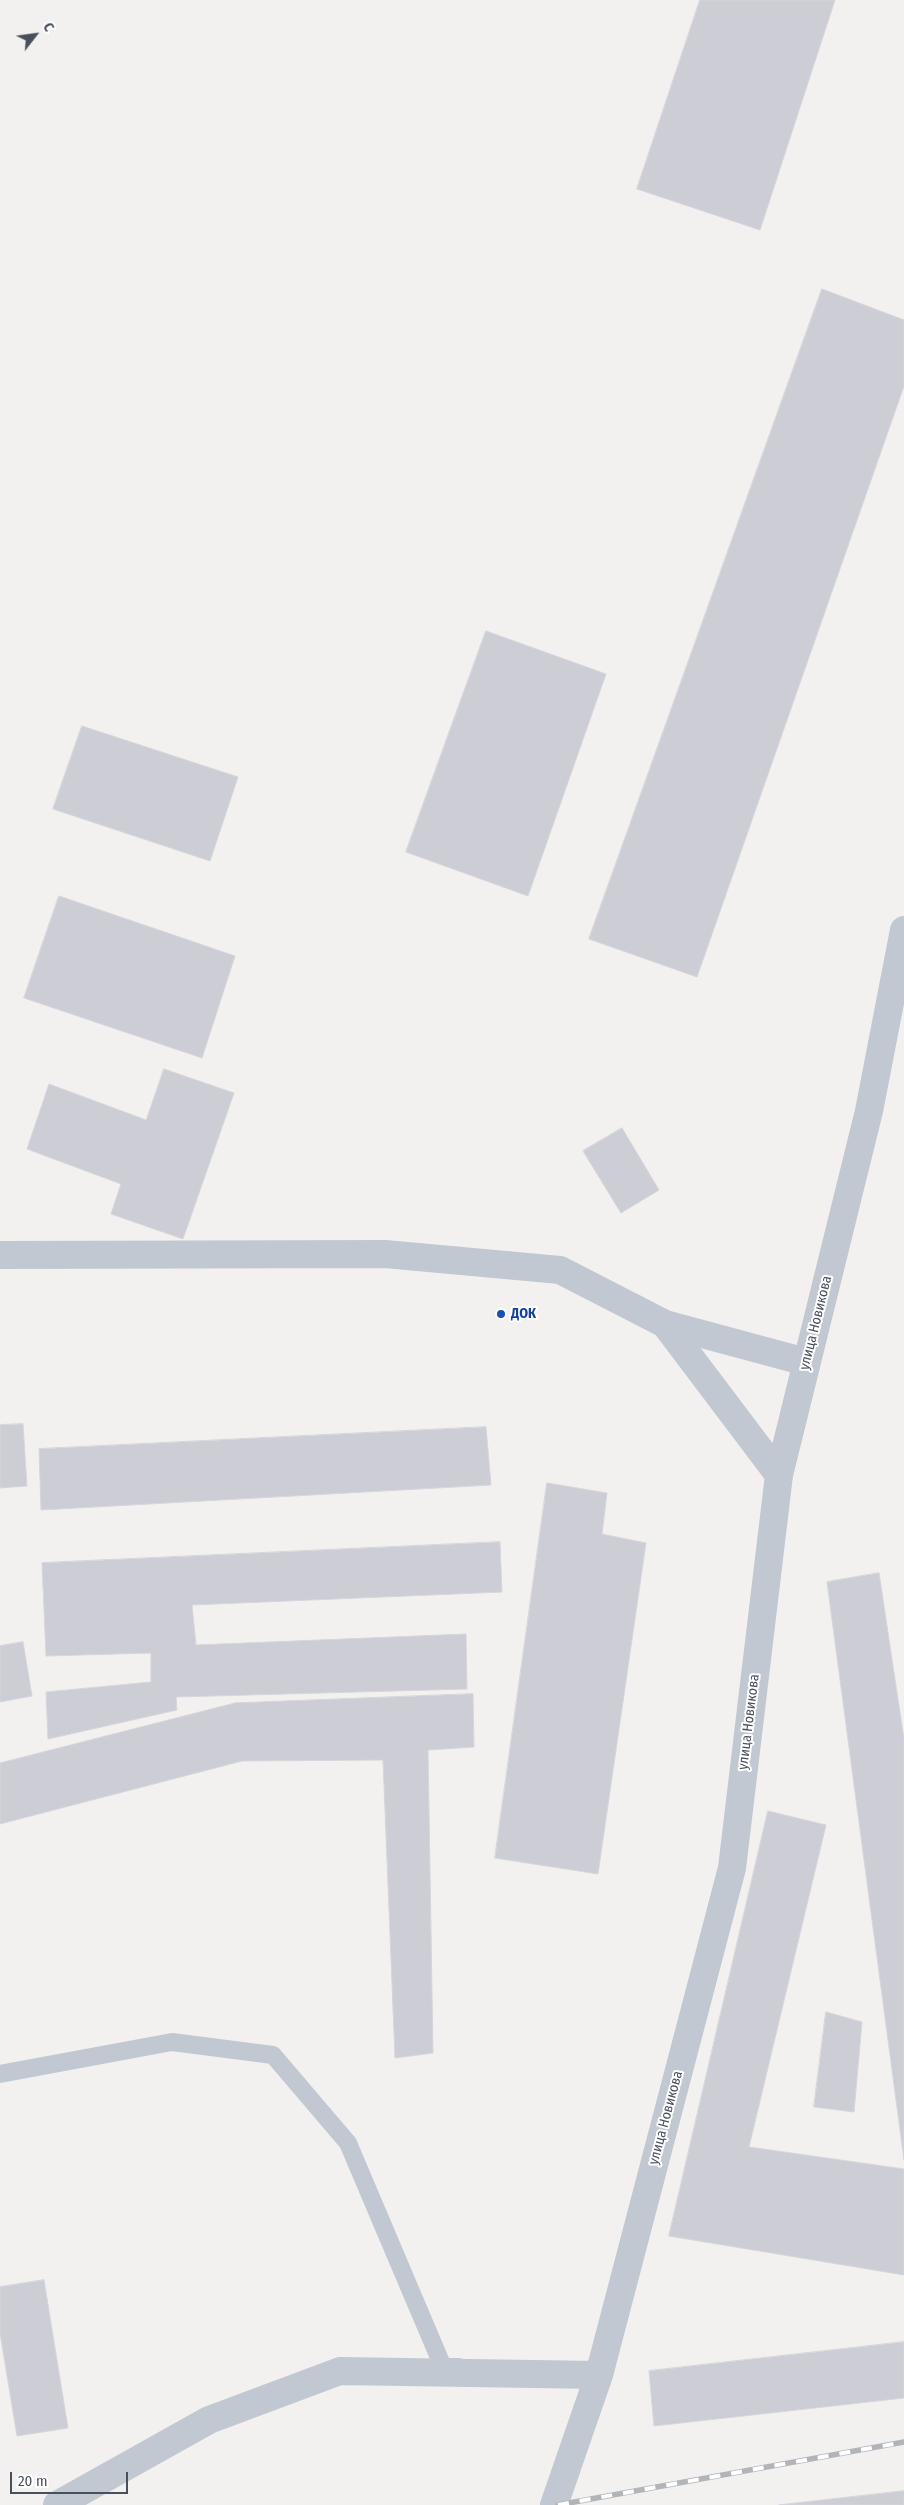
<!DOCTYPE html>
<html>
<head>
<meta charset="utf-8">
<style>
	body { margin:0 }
	#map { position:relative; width:904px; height:2505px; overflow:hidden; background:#f2f1f0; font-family:"Fira Sans Condensed",sans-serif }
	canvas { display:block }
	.north { position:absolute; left:10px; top:10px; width:50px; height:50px; -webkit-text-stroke:4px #fff; paint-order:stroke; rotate:60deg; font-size:14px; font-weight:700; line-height:20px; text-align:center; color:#49505c }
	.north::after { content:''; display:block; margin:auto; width:18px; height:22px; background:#49505c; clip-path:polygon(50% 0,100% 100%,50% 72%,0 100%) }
	.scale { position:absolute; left:10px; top:2472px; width:118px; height:22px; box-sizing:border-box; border:2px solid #49505c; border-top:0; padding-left:6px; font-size:15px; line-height:18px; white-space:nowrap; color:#49505c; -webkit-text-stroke:4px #fff; paint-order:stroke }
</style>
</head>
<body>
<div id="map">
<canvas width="904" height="2505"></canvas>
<div class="north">С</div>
<div class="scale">20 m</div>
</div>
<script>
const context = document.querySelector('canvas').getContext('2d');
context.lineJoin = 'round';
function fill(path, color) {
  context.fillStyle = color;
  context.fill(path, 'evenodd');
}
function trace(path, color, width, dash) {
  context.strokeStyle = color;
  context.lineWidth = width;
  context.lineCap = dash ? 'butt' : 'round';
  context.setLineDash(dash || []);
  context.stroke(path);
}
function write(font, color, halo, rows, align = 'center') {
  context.font = font + ' "Fira Sans Condensed",sans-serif';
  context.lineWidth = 4;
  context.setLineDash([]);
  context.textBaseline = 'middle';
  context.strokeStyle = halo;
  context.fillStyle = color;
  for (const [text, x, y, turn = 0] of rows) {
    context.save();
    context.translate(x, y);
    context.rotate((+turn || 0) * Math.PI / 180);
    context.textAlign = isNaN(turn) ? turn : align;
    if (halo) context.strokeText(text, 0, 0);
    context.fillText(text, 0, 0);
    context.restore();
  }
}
const building = new Path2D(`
	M700 0H835L760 230 637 189Z
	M822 289 904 320V386L697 977 589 939Z
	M486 631 606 674 528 896 406 852Z
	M82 726 238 777 210 861 53 809Z
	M59 896 235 956 202 1058 24 998Z
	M164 1069 234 1093 183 1239 111 1214 121 1184 27 1149 49 1084 146 1120Z
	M622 1128 659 1190 621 1213 583 1151Z
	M23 1424 27 1486 0 1488V1425Z
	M486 1427 491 1485 41 1510 39 1449Z
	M547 1483 607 1493 602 1534 646 1543 598 1874 495 1858Z
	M500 1542 502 1592 192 1605 196 1645 466 1634 467 1689 176 1697 177 1710 48 1739 46 1692 151 1682V1653L46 1656 42 1563Z
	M879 1573 904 1739V2160L827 1582Z
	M23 1642 32 1696 0 1702V1646Z
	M473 1694 474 1747 428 1750 433 2053 395 2058 383 1760 242 1761 0 1824V1763L235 1703Z
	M768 1811 826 1825 749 2147 904 2169V2275L669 2236Z
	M826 2012 862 2022 854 2112 814 2107Z
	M44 2280 68 2428 17 2436 0 2333V2287Z
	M904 2342V2398L654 2426 649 2371Z
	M904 2491V2505H779Z`);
const lane = new Path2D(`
	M0 2074 172 2042 273 2055 348 2143 443 2367H459`);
const street = new Path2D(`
	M0 1255 385 1254 560 1270 665 1324 779 1475
	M665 1324 806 1362
	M57 2505 209 2420 340 2371 599 2375
	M554 2505 599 2375 732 1868 779 1475 869 1111 904 930`);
const rail = new Path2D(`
	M558 2505 904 2442`);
const markers = [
	[501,1314,5,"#1a4fb4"]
];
const transitNames = [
	["ДОК",511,1314]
];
const streetNames = [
	["улица Новикова",816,1323,-76],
	["улица Новикова",749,1722,-83],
	["улица Новикова",666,2118,-75]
];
fill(building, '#cdced5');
trace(building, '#d5d5db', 1);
trace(lane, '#c2c8d1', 18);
trace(street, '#c2c8d1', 28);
trace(rail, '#b3b4ba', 5.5);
trace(rail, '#fff', 4, [11]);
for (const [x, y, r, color] of markers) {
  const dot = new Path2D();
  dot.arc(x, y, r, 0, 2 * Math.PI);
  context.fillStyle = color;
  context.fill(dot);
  trace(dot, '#fff', 2);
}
write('bold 14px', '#164399', '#fff', transitNames, 'left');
write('14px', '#49505c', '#fff', streetNames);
</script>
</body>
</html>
